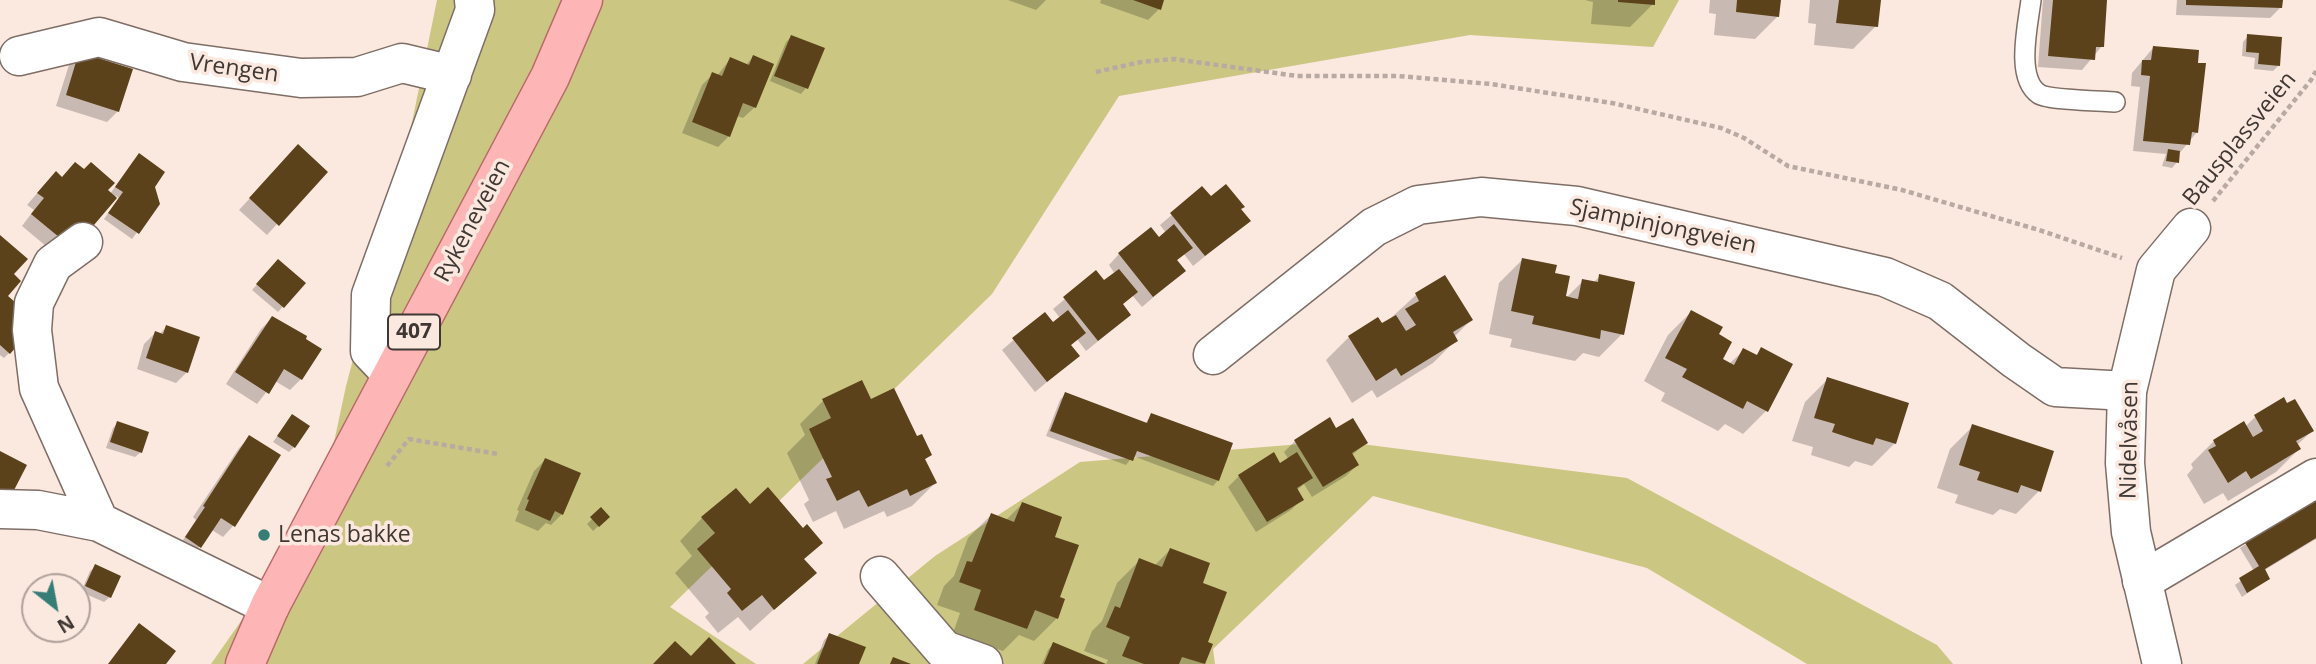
<!DOCTYPE html>
<html>
<head>
<meta charset="utf-8">
<style>
	body { margin:0 }
	#map { position:relative; width:2316px; height:664px; overflow:hidden; background:#fbe8df; font-family:"Open Sans",sans-serif }
	canvas { display:block }
	.north { position:absolute; left:21px; top:573px; width:70px; height:70px; box-sizing:border-box; background:#fbe8df; border:2px solid #afa19a; border-radius:50%; rotate:149deg; font-size:19px; font-weight:700; line-height:28px; text-align:center; color:#3e3733 }
	.north::after { content:''; display:block; margin:auto; width:24px; height:32px; background:#367d78; clip-path:polygon(50% 0,100% 100%,50% 72%,0 100%) }
</style>
</head>
<body>
<div id="map">
<canvas width="2316" height="664"></canvas>
<div class="north">N</div>
</div>
<script>
const context = document.querySelector('canvas').getContext('2d');
context.lineJoin = 'round';
function fill(path, color) {
  context.fillStyle = color;
  context.fill(path, 'evenodd');
}
function trace(path, color, width, dash) {
  context.strokeStyle = color;
  context.lineWidth = width;
  context.lineCap = dash ? 'butt' : 'round';
  context.setLineDash(dash || []);
  context.stroke(path);
}
function write(font, color, halo, rows, align = 'center') {
  context.font = font + ' "Open Sans",sans-serif';
  context.lineWidth = 7;
  context.setLineDash([]);
  context.textBaseline = 'middle';
  context.strokeStyle = halo;
  context.fillStyle = color;
  for (const [text, x, y, turn = 0] of rows) {
    context.save();
    context.translate(x, y);
    context.rotate((+turn || 0) * Math.PI / 180);
    context.textAlign = isNaN(turn) ? turn : align;
    if (halo) context.strokeText(text, 0, 0);
    context.fillText(text, 0, 0);
    context.restore();
  }
}
const green = new Path2D(`
	M437 0H1679L1653 47 1470 35 1119 96 992 294 670 607 756 664H211L320 508 346 386 398 191Z
	M1338 441 1627 478 1937 645 1953 664H1807L1647 568 1373 496 1213 649 1215 664H803L935 556 1080 462Z`);
const shadow = new Path2D(`
	M1008 0H1046L1036 10Z
	M1101 0H1163L1159 9 1148 20 1100 3Z
	M1585 0H1654L1653 4 1630 27 1591 24 1593 2Z
	M1710 0H1779L1778 16 1755 39 1714 35 1716 14 1709 13Z
	M1810 0H1879L1876 26 1853 49 1814 45 1816 24 1808 23Z
	M2043 0H2106L2102 46 2082 70 2038 67Z
	M2177 0H2281V7L2270 18 2176 15Z
	M2248 36 2278 66 2273 71 2254 69 2255 58 2242 56 2243 42Z
	M791 37 822 49 806 88 801 94 770 81 786 42Z
	M2153 48 2197 132 2178 155 2177 162 2172 168 2162 166 2166 154 2133 151 2140 87 2131 86 2132 73Z
	M80 54 118 111 107 122 56 106 69 65Z
	M753 57 755 107 743 118 737 116 729 136 718 147 682 133 702 85 713 74 717 76 730 59 746 65Z
	M287 158 277 224 267 235 239 210Z
	M134 160 153 187 158 204 132 239 104 219 119 198 116 196 87 231 53 252 22 226 34 210 27 205 45 184 62 178 106 190 110 194Z
	M1202 189 1210 199 1239 209 1249 221 1193 266 1184 254 1176 261 1184 271 1142 307 1132 295 1121 305 1118 325 1086 351 1077 339 1070 346 1078 356 1035 392 1002 350 1044 314 1053 324 1060 318 1053 309 1096 273 1104 283 1115 274 1109 265 1119 254 1158 239 1166 233 1160 225Z
	M0 237 11 274 1 301 9 353 4 358 0 355Z
	M1522 260 1553 274 1564 300 1583 281 1593 283 1600 276 1622 334 1599 357 1583 353 1575 361 1510 347 1512 339 1489 334 1499 283Z
	M273 267 303 284 278 312 252 290Z
	M1444 277 1471 320 1454 337 1456 340 1433 363 1377 398 1372 390 1352 403 1326 360 1349 337 1378 319 1382 326 1416 295Z
	M1691 312 1716 335 1721 360 1729 364 1744 350 1755 356 1762 350 1766 411 1743 434 1725 424 1718 431 1661 401 1665 393 1644 381 1668 335Z
	M272 318 301 379 290 390 275 381 257 404 226 384 261 329Z
	M166 327 187 372 176 383 137 369 144 344 155 333 159 335Z
	M1828 379 1895 443 1872 466 1855 461 1849 467 1811 455 1813 447 1792 441 1805 402Z
	M861 383 870 401 916 438 930 455 924 460 935 483 912 506 887 517 884 511 844 529 836 511 813 522 804 504 809 500 787 453 805 435 800 424 823 401Z
	M1065 394 1145 424 1151 415 1218 480 1213 486 1133 456 1126 465 1046 436 1060 400Z
	M292 416 294 447 289 452 273 442Z
	M2255 417 2312 431 2297 445 2299 449 2276 472 2228 501 2223 493 2204 504 2187 475 2193 468 2191 464 2214 441 2245 427Z
	M118 423 141 452 135 457 106 448 113 428Z
	M1973 426 2039 491 2016 514 2000 509 1993 515 1955 503 1958 495 1937 488 1950 449Z
	M1335 430 1366 443 1351 456 1357 465 1346 476 1312 497 1304 484 1296 491 1302 499 1291 510 1256 532 1228 487 1239 476 1280 465 1289 460 1284 452 1295 441Z
	M250 437 233 526 223 537 212 530 195 552 181 543 196 520 193 517 239 448Z
	M545 460 562 514 551 525 546 523 538 531 515 521 519 511 517 510 534 471Z
	M2316 500V539L2263 571 2268 579 2242 597 2235 585 2254 571 2240 548Z
	M1022 504 1058 598 1057 618 1034 641 1019 635 1003 651 953 633 960 613 937 605 944 586 954 576 968 538 991 515 1006 520Z
	M749 506 803 530 821 543 803 560 814 573 750 631 738 617 718 633 705 617 709 613 675 573 692 556 680 541 702 518Z
	M601 510 608 517 593 531 587 524Z
	M1170 550 1200 584 1206 643 1211 645 1203 664H1106L1108 660 1084 651 1092 631 1102 621 1117 583 1140 560 1154 566Z
	M96 566 110 597 104 602 81 592 90 571Z
	M829 635 857 664H815L824 640Z
	M1053 644 1102 664H1042L1048 650Z`);
const building = new Path2D(`
	M1133 0H1164L1161 10Z
	M1618 0H1655V5L1618 2Z
	M1737 0H1781L1779 17 1736 12Z
	M1839 0H1881L1878 27 1836 23Z
	M2053 0H2107L2104 47H2096L2095 60 2048 56Z
	M2186 0H2283L2282 8 2186 5Z
	M2247 34 2282 37 2280 66 2258 64 2259 53 2246 52Z
	M791 35 825 48 808 89 774 76Z
	M2153 46 2199 50 2198 63H2206L2198 133 2192 132 2190 145 2143 141 2150 76 2141 75 2142 60H2151Z
	M79 52 133 69 119 112 66 95Z
	M753 55 774 64 756 108 743 103 730 137 692 122 712 72 722 76 730 57 749 65Z
	M298 144 328 172 279 226 249 198Z
	M2168 149 2180 151 2179 163 2166 161Z
	M139 153 165 172 155 187 160 204 139 234 108 213 123 192 115 187Z
	M75 162 84 169 91 162 115 183 108 190 117 198 88 232 65 242 31 214 44 198 37 193 56 171 62 177Z
	M1226 184 1245 207 1241 209 1251 221 1205 256 1170 213 1202 186 1211 196Z
	M1174 224 1193 248 1177 260 1186 271 1153 297 1118 253 1151 227 1159 237Z
	M0 235 28 259 14 274 21 281 8 296 31 316 29 332 10 354 0 345Z
	M1522 258 1557 265 1555 273 1570 276 1566 296 1573 298 1578 299 1582 279 1598 282 1599 274 1635 282 1624 335 1601 330 1600 339 1532 324 1534 316 1511 311Z
	M278 259 306 283 284 308 256 284Z
	M1119 269 1138 292 1123 304 1131 315 1098 341 1063 297 1096 270 1104 280Z
	M1445 275 1473 320 1453 332 1458 341 1401 376 1396 368 1376 381 1348 336 1378 317 1382 323 1396 315 1406 331 1416 325 1405 309 1419 301 1415 293Z
	M1068 310 1086 333 1071 345 1080 356 1047 382 1012 338 1045 312 1053 322Z
	M1691 310 1723 327 1719 334 1732 342 1723 359 1734 365 1743 348 1757 355 1761 347 1793 364 1768 412 1747 401 1743 409 1682 377 1687 369 1665 358Z
	M272 316 307 336 306 339 322 349 302 380 284 369 269 394 235 372Z
	M166 325 200 337 188 373 146 358 155 331 163 334Z
	M1827 377 1909 403 1896 444 1876 438 1873 445 1853 439 1832 432 1835 424 1814 418Z
	M862 380 871 399 894 388 917 436 922 434 932 455 925 459 937 483 910 496 907 489 868 507 859 490 837 501 826 479 832 477 809 429 831 418 822 399Z
	M1065 392 1147 423 1151 413 1233 443 1219 481 1137 451 1133 461 1050 431Z
	M2284 397 2287 403 2295 399 2314 431 2296 441 2301 449 2251 479 2246 471 2228 483 2208 450 2216 446 2213 440 2244 421 2253 437 2263 431 2254 415Z
	M292 414 310 426 295 448 277 436Z
	M1330 417 1336 428 1353 418 1368 443 1352 453 1359 465 1323 487 1294 440Z
	M117 421 149 432 142 453 110 442Z
	M1972 424 2054 451 2041 492 2021 485 2018 493 1977 480 1980 472 1959 465Z
	M249 435 281 455 235 527 221 518 201 548 185 537 205 507 203 506Z
	M0 451 27 465 11 496 0 490Z
	M1274 452 1280 463 1297 452 1313 478 1297 488 1304 500 1267 522 1238 475Z
	M545 458 581 473 563 515 555 511 550 521 525 510 529 500 527 499Z
	M768 487 803 528 807 524 823 543 804 559 817 573 774 610 762 595 742 611 727 593 731 589 697 549 715 533 701 517 736 488 750 504Z
	M2316 498V538L2265 569 2270 579 2247 593 2239 578 2259 566 2244 541Z
	M1022 502 1062 517 1055 537 1079 545 1060 597 1065 599 1058 619 1035 610 1027 629 974 610 981 590 959 582 967 561 972 562 991 513 1014 522Z
	M601 507 610 517 599 527 590 517Z
	M1170 548 1210 563 1203 583 1227 592 1208 642 1213 644 1205 664 1182 657 1179 664H1144L1122 656 1130 637 1106 627 1115 606 1120 608 1139 558 1162 567Z
	M95 564 121 576 111 598 85 586Z
	M139 623 176 651 166 664H108Z
	M829 633 866 647 859 664H817Z
	M709 637 736 664H653L675 641 691 656Z
	M1053 642 1106 664H1044Z
	M893 657 911 664H890Z`);
const path = new Path2D(`
	M1096 72 1141 62 1174 59 1297 76H1398L1491 84 1612 103 1721 128 1744 138 1788 166 1902 190 2039 230 2122 258
	M2213 201 2311 80 2316 71
	M387 466 409 439 498 454`);
const lane = new Path2D(`
	M2031 0C2028 25 2015 78 2039 94 2048 100 2101 101 2115 102`);
const street = new Path2D(`
	M19 56 99 37 183 62 301 78 357 77 402 63 452 75
	M83 242 53 264 34 303 32 330 39 388 99 522 270 606
	M1213 355 1374 227 1418 205 1481 197 1577 206 1885 277 1940 301 2016 360 2055 387 2127 391
	M391 373 370 351 371 295 475 10 474 0
	M0 509 38 510 99 522
	M880 576 944 650 983 664
	M2142 581 2316 478`);
const secondary = new Path2D(`
	M2162 664 2131 532 2125 463 2127 391 2156 270 2191 228`);
const primary = new Path2D(`
	M245 664 270 606 550 77 583 0`);
const markers = [
	[264,535,7,"#367d78"]
];
const shields = [
	[414,332,52]
];
const shieldNames = [
	["407",414,332]
];
const streetNames = [
	["Vrengen",234,69,8],
	["Bausplassveien",2240,139,-51],
	["Rykeneveien",473,221,-62],
	["Sjampinjongveien",1663,227,12],
	["Nidelvåsen",2130,440,-89]
];
const poiNames = [
	["Lenas bakke",278,535]
];
fill(green, '#cbc682');
fill(shadow, '#0003');
fill(building, '#5b421a');
trace(lane, '#7e6e66', 22);
trace(street, '#7e6e66', 41);
trace(secondary, '#7e6e66', 41);
trace(primary, '#b96968', 41);
trace(path, '#b8aaa2', 4.5, [5, 3.5]);
trace(lane, '#fff', 19);
trace(street, '#fff', 38);
trace(secondary, '#fff', 38);
trace(primary, '#fdb5b6', 38);
for (const [x, y, r, color] of markers) {
  const dot = new Path2D();
  dot.arc(x, y, r, 0, 2 * Math.PI);
  context.fillStyle = color;
  context.fill(dot);
  trace(dot, '#fbe8df', 2.5);
}
for (const [x, y, w] of shields) {
  const box = new Path2D();
  box.roundRect(x - w / 2, y - 17.5, w, 35, 5);
  context.fillStyle = '#fbe8df';
  context.fill(box);
  trace(box, '#3e3733', 2);
}
write('bold 21px', '#3e3733', null, shieldNames);
write('23px', '#3e3733', '#fbe8df', streetNames);
write('23px', '#3e3733', '#fbe8df', poiNames, 'left');
</script>
</body>
</html>
